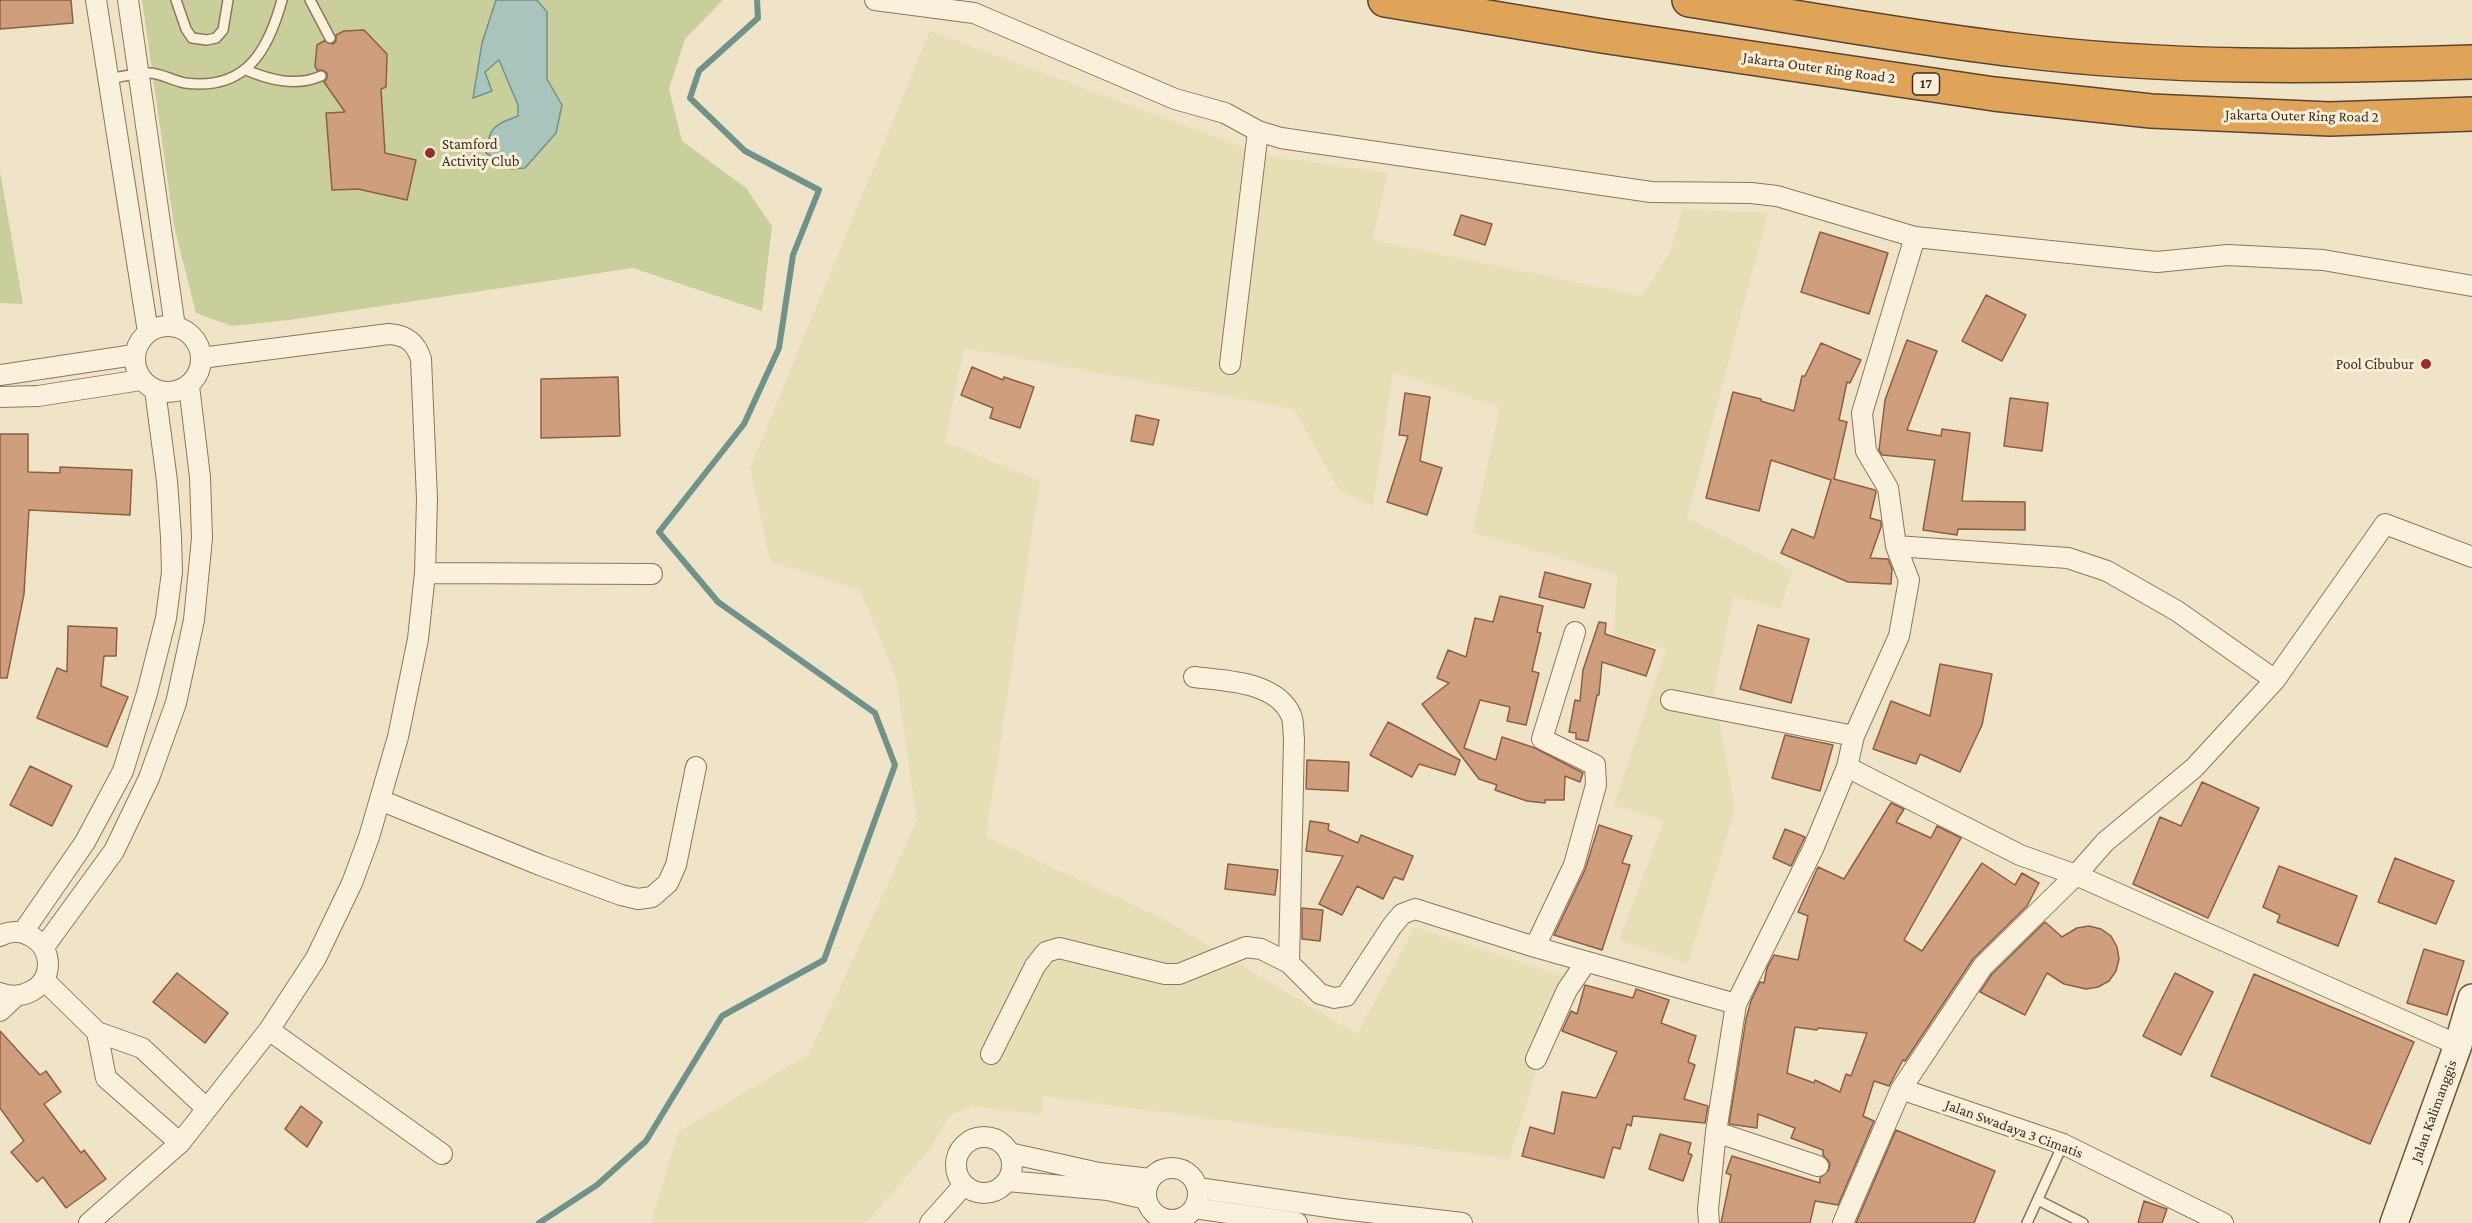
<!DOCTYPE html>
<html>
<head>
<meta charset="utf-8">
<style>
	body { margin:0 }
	canvas { display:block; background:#f0e4c8 }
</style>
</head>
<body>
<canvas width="2472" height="1223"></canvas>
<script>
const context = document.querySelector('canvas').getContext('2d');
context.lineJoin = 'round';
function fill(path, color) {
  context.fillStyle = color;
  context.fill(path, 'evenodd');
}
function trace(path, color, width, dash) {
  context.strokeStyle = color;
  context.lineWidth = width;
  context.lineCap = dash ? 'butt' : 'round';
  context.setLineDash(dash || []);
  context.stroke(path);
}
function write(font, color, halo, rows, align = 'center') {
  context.font = font + ' "Crimson Pro",serif';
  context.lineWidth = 6;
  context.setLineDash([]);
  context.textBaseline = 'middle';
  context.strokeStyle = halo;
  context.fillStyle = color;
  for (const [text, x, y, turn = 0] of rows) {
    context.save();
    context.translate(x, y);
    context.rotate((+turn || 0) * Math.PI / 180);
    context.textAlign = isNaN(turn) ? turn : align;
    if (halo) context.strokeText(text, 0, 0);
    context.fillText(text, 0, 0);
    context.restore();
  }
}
const farmland = new Path2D(`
	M930 31 1267 156 1388 173 1372 240 1642 296 1671 250 1682 209 1768 213 1687 518 1793 571 1780 609 1733 596 1714 691 1735 809 1688 964 1619 940 1664 821 1614 805 1666 649 1614 636 1617 575 1473 532 1500 407 1393 372 1373 507 1339 490 1294 409 964 348 945 442 1040 481 986 837 1162 918 1357 1034 1415 927 1566 977 1509 1159 1043 1096 1041 1115 971 1106 949 1116 930 1149 866 1223H651L678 1132 809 1054 917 821 897 680 860 590 770 561 750 468Z`);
const green = new Path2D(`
	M142 0H723L685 39 669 89 682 141 746 188 772 226 762 311 633 268 289 320 232 326 196 313 174 226Z
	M0 171 23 304 0 303Z`);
const water = new Path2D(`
	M496 0H537L547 12V79L562 105 556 133 525 168 511 169 486 153C489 126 495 125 518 116V105L499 60 485 72 492 91 473 98 482 43Z`);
const stream = new Path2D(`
	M539 1223 597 1185 646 1141 722 1016 824 960 895 765 875 713 718 602 659 532 744 424 779 348 793 255 819 190 745 151 690 98 699 71 758 18 757 0`);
const building = new Path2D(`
	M0 0H71L73 23 0 29Z
	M364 30 387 54 386 87 381 89 385 153 416 160 407 200 358 189 332 190 326 113 345 112 324 82 327 78V73L323 70H317L315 66 317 45 324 41 333 44 336 41V35L344 31Z
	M1461 215 1492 224 1485 245 1454 235Z
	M1820 232 1888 253 1869 314 1801 292Z
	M1986 295 2026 315 2002 361 1962 341Z
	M1907 340 1937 351 1907 430 1941 436 1942 429 1970 433 1962 501 2025 502V530L1958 529 1957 535 1923 530 1935 460 1882 455 1879 450 1885 400Z
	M1821 343 1861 360 1850 383 1847 382 1839 420 1847 422 1834 479 1875 490 1876 492 1870 518 1881 521V527L1870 558 1888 559 1892 569 1891 584 1848 582 1781 553 1792 529 1814 538 1831 480 1771 460 1759 511 1706 498 1733 392 1761 399V401L1794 411 1802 376H1805Z
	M972 367 1003 380 1004 377 1034 387 1020 428 990 418 993 408 961 395Z
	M618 377 620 436 541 438V379Z
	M1405 393 1430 397 1420 461 1442 468 1427 515 1387 502 1408 436 1399 435Z
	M2010 398 2048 403 2042 451 2004 446Z
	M1136 415 1159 420 1153 445 1131 441Z
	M0 434H28V472L60 473V467L132 470 130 515 29 510 24 594 7 678H0Z
	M1545 572 1591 584 1584 608 1539 597Z
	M1500 596 1543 606 1537 632 1541 633 1532 671 1539 673 1526 725 1507 721 1510 707 1480 700 1464 748 1496 760 1502 737 1535 748 1583 773 1580 782 1565 776 1564 800H1545V803L1527 801 1495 790 1497 785 1479 779 1422 704 1449 683 1437 678 1448 650 1466 657 1475 618 1493 622Z
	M1599 622 1606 623 1605 634 1655 650 1646 676 1602 662 1599 695H1597L1588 741 1576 739V733L1569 732 1575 700 1580 701 1583 670Z
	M1758 625 1809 639 1791 703 1740 689Z
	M68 626 117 628 116 656H104L101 686 128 697 107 747 37 718 57 668 67 672Z
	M1940 664 1992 674 1982 725 1960 772 1920 754 1916 764 1873 749 1891 701 1930 716Z
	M1388 722 1460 760 1455 775 1419 764 1412 777 1370 755Z
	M1785 735 1833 745 1820 791 1772 778Z
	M1307 760 1349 762 1348 791 1306 789Z
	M30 766 72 786 52 826 10 805Z
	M2202 782 2259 808 2208 918 2133 884 2160 817 2181 826Z
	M1891 803 1904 809 1896 822 1931 838 1937 826 1961 838 1904 940 1922 951 1982 863 2015 885 2022 873 2039 883 2027 906 1973 959 1905 1061 1903 1060 1889 1086 1874 1081 1863 1116 1874 1121 1838 1205 1815 1201 1810 1223H1721L1731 1175 1726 1173 1732 1156 1820 1183V1178L1829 1170 1830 1163 1823 1155V1150L1791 1138 1795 1128 1758 1114 1757 1128 1729 1124 1746 1019 1751 1001 1760 982 1764 983 1767 968 1774 955 1798 960 1808 916 1798 912 1818 867 1844 879ZM1795 1027 1817 1030 1818 1028 1867 1033 1851 1076 1846 1074 1840 1092 1815 1080 1814 1083 1787 1073Z
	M1310 821 1329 824 1328 830 1358 843 1361 835 1413 856 1403 880 1394 877 1383 899 1357 886 1342 915 1319 904 1343 856 1306 851Z
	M1599 825 1632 836 1622 863 1630 865 1602 950 1554 935 1585 870Z
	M1785 829 1805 837 1791 866 1773 858Z
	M2395 858 2454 881 2436 924 2378 902Z
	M1228 864 1278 870 1275 895 1225 889Z
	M2279 866 2357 896 2338 946 2277 922 2280 915 2263 907Z
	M1302 908 1323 910 1320 941 1302 939Z
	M2045 922 2062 937 2077 928 2089 926 2101 929 2111 936 2117 947 2119 959 2116 971 2109 981 2098 987 2086 989 2064 984 2047 973 2025 1015 1980 992 1992 974Z
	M2424 949 2464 961 2447 1015 2407 1003Z
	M177 973 228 1013 205 1043 153 1002Z
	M2175 973 2213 992 2181 1055 2143 1036Z
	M2254 974 2414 1042 2370 1144 2211 1076Z
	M1585 985 1633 998 1636 989 1669 1000 1661 1023 1696 1036 1688 1062 1695 1065 1684 1099 1708 1106 1705 1123 1633 1116 1631 1126 1627 1124 1620 1149 1613 1147 1604 1178 1522 1156 1530 1127 1554 1134 1562 1092 1596 1098 1617 1052 1562 1031 1571 1011 1577 1014Z
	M0 1031 40 1075 46 1071 61 1092 44 1104 81 1153 84 1150 106 1179 66 1208 43 1177 37 1182 11 1152 24 1141 0 1108Z
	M301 1106 322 1122 307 1147 285 1129Z
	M1896 1130 1995 1171 1974 1223H1856Z
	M1660 1134 1691 1143 1688 1153 1692 1155 1683 1181 1649 1169Z
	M2144 1201 2167 1209 2162 1223H2138Z`);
const service = new Path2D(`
	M176 0 186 29 192 38 207 40 216 38 223 30 228 0
	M310 0 330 38
	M246 70C270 80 296 87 321 76
	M108 79C121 77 135 73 149 73 161 73 173 81 185 83 246 91 268 51 282 0
	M2038 1200 2083 1223
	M2027 1223 2063 1144`);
const minor = new Path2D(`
	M96 0 148 332
	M128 0 175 327
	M875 0 974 13 1175 99 1225 113 1258 131 1281 138 1651 192 1751 193 1777 196 1915 237 2157 262 2228 255 2323 260 2472 286
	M135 359a33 33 0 1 1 66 0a33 33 0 1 1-66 0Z
	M1230 364 1258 131
	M0 375 134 355
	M0 397 38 396 141 380
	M1896 546 2068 558 2107 571 2177 611 2275 680 2385 524 2472 557
	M425 573 652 574
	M1194 677C1225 681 1276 681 1291 715 1294 722 1293 732 1294 739L1289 963
	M1671 700 1854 736
	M1847 767 2020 855 2076 875 2458 1045
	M380 800 540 865 621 895 638 899 652 897 668 883 676 865 696 767
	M23 932 85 842 123 771 147 693 166 618 172 572 171 537 167 481 155 390
	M0 936C20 924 48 940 48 964 48 989 21 1001 0 993
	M44 947 114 851 149 778 176 703 194 620 202 538 200 477 189 386
	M1535 947 1574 865 1596 785 1595 765 1542 739 1575 632
	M44 980 97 1032 142 1048 207 1109
	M0 1011 15 997
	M269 1030 442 1154
	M97 1032 106 1078 180 1143
	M991 1054 1035 966 1046 952 1059 948 1165 974H1179L1246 947 1261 949 1289 963 1320 994 1334 998 1346 996 1392 926 1402 914 1415 909 1535 947 1736 1004
	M1536 1059 1567 990 1586 962
	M1901 1089 2063 1144 2223 1223
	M1716 1132 1818 1166
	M956 1165a28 28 0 1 1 56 0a28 28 0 1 1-56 0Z
	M1009 1153 1099 1173 1150 1179
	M1146 1194a26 26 0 1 1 52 0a26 26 0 1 1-52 0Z
	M1007 1181 1108 1190 1146 1199
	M1198 1188 1342 1209 1462 1223
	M1194 1208 1297 1223
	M89 1223 180 1143 269 1030 316 958 352 883 369 837 398 737 418 639 425 573 427 499 421 359C416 343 407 335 389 334L201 358
	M930 1223 964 1185
	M1709 1223 1708 1209 1716 1132 1736 1004 1813 849 1847 767 1854 736 1899 636 1909 580 1896 546 1888 488 1866 451 1862 413 1915 237
	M1843 1223 1901 1089 1983 966 2076 875 2105 842 2194 768 2275 680`);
const secondary = new Path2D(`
	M2394 1223 2458 1045 2472 998`);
const motorway = new Path2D(`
	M1385 0 1602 36 1994 94 2151 111 2330 119 2472 114
	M1689 0C1797 17 1906 37 2015 50 2167 69 2320 67 2472 62`);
const markers = [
	[430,153,6,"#9e2a2b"],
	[2426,364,6,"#9e2a2b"]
];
const shields = [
	[1926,84,27]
];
const shieldNames = [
	["17",1926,84]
];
const streetNames = [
	["Jakarta Outer Ring Road 2",1819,68,8],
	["Jakarta Outer Ring Road 2",2302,116,1],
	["Jalan Kalimanggis",2434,1111,-70],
	["Jalan Swadaya 3 Cimatis",2014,1129,20]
];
const poiNames = [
	["Stamford",442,144],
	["Activity Club",442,161],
	["Pool Cibubur",2414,364,"right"]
];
fill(farmland, '#e6deb5');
fill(green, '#c9cf9b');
fill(water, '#a9c4bc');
trace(water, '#6f938a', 1.5);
trace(stream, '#6f938a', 6);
fill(building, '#cf9f7d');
trace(building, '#8d5f41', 1.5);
trace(service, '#8d765c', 12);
trace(minor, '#8d765c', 22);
trace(secondary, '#6f573f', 30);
trace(motorway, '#5b4430', 36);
trace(service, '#faf1dc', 9);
trace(minor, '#faf1dc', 20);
trace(secondary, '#faf1dc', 27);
trace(motorway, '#e0a458', 33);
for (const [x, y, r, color] of markers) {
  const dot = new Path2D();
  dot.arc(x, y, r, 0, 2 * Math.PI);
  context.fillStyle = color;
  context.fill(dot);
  trace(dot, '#f7eed8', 2);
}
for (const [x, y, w] of shields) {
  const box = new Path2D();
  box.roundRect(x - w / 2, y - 11, w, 22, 4.5);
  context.fillStyle = '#f7eed8';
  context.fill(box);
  trace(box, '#3d2e20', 1.5);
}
write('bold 14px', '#3d2e20', null, shieldNames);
write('15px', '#3d2e20', '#f7eed8', streetNames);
write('15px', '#3d2e20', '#f7eed8', poiNames, 'left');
</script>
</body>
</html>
